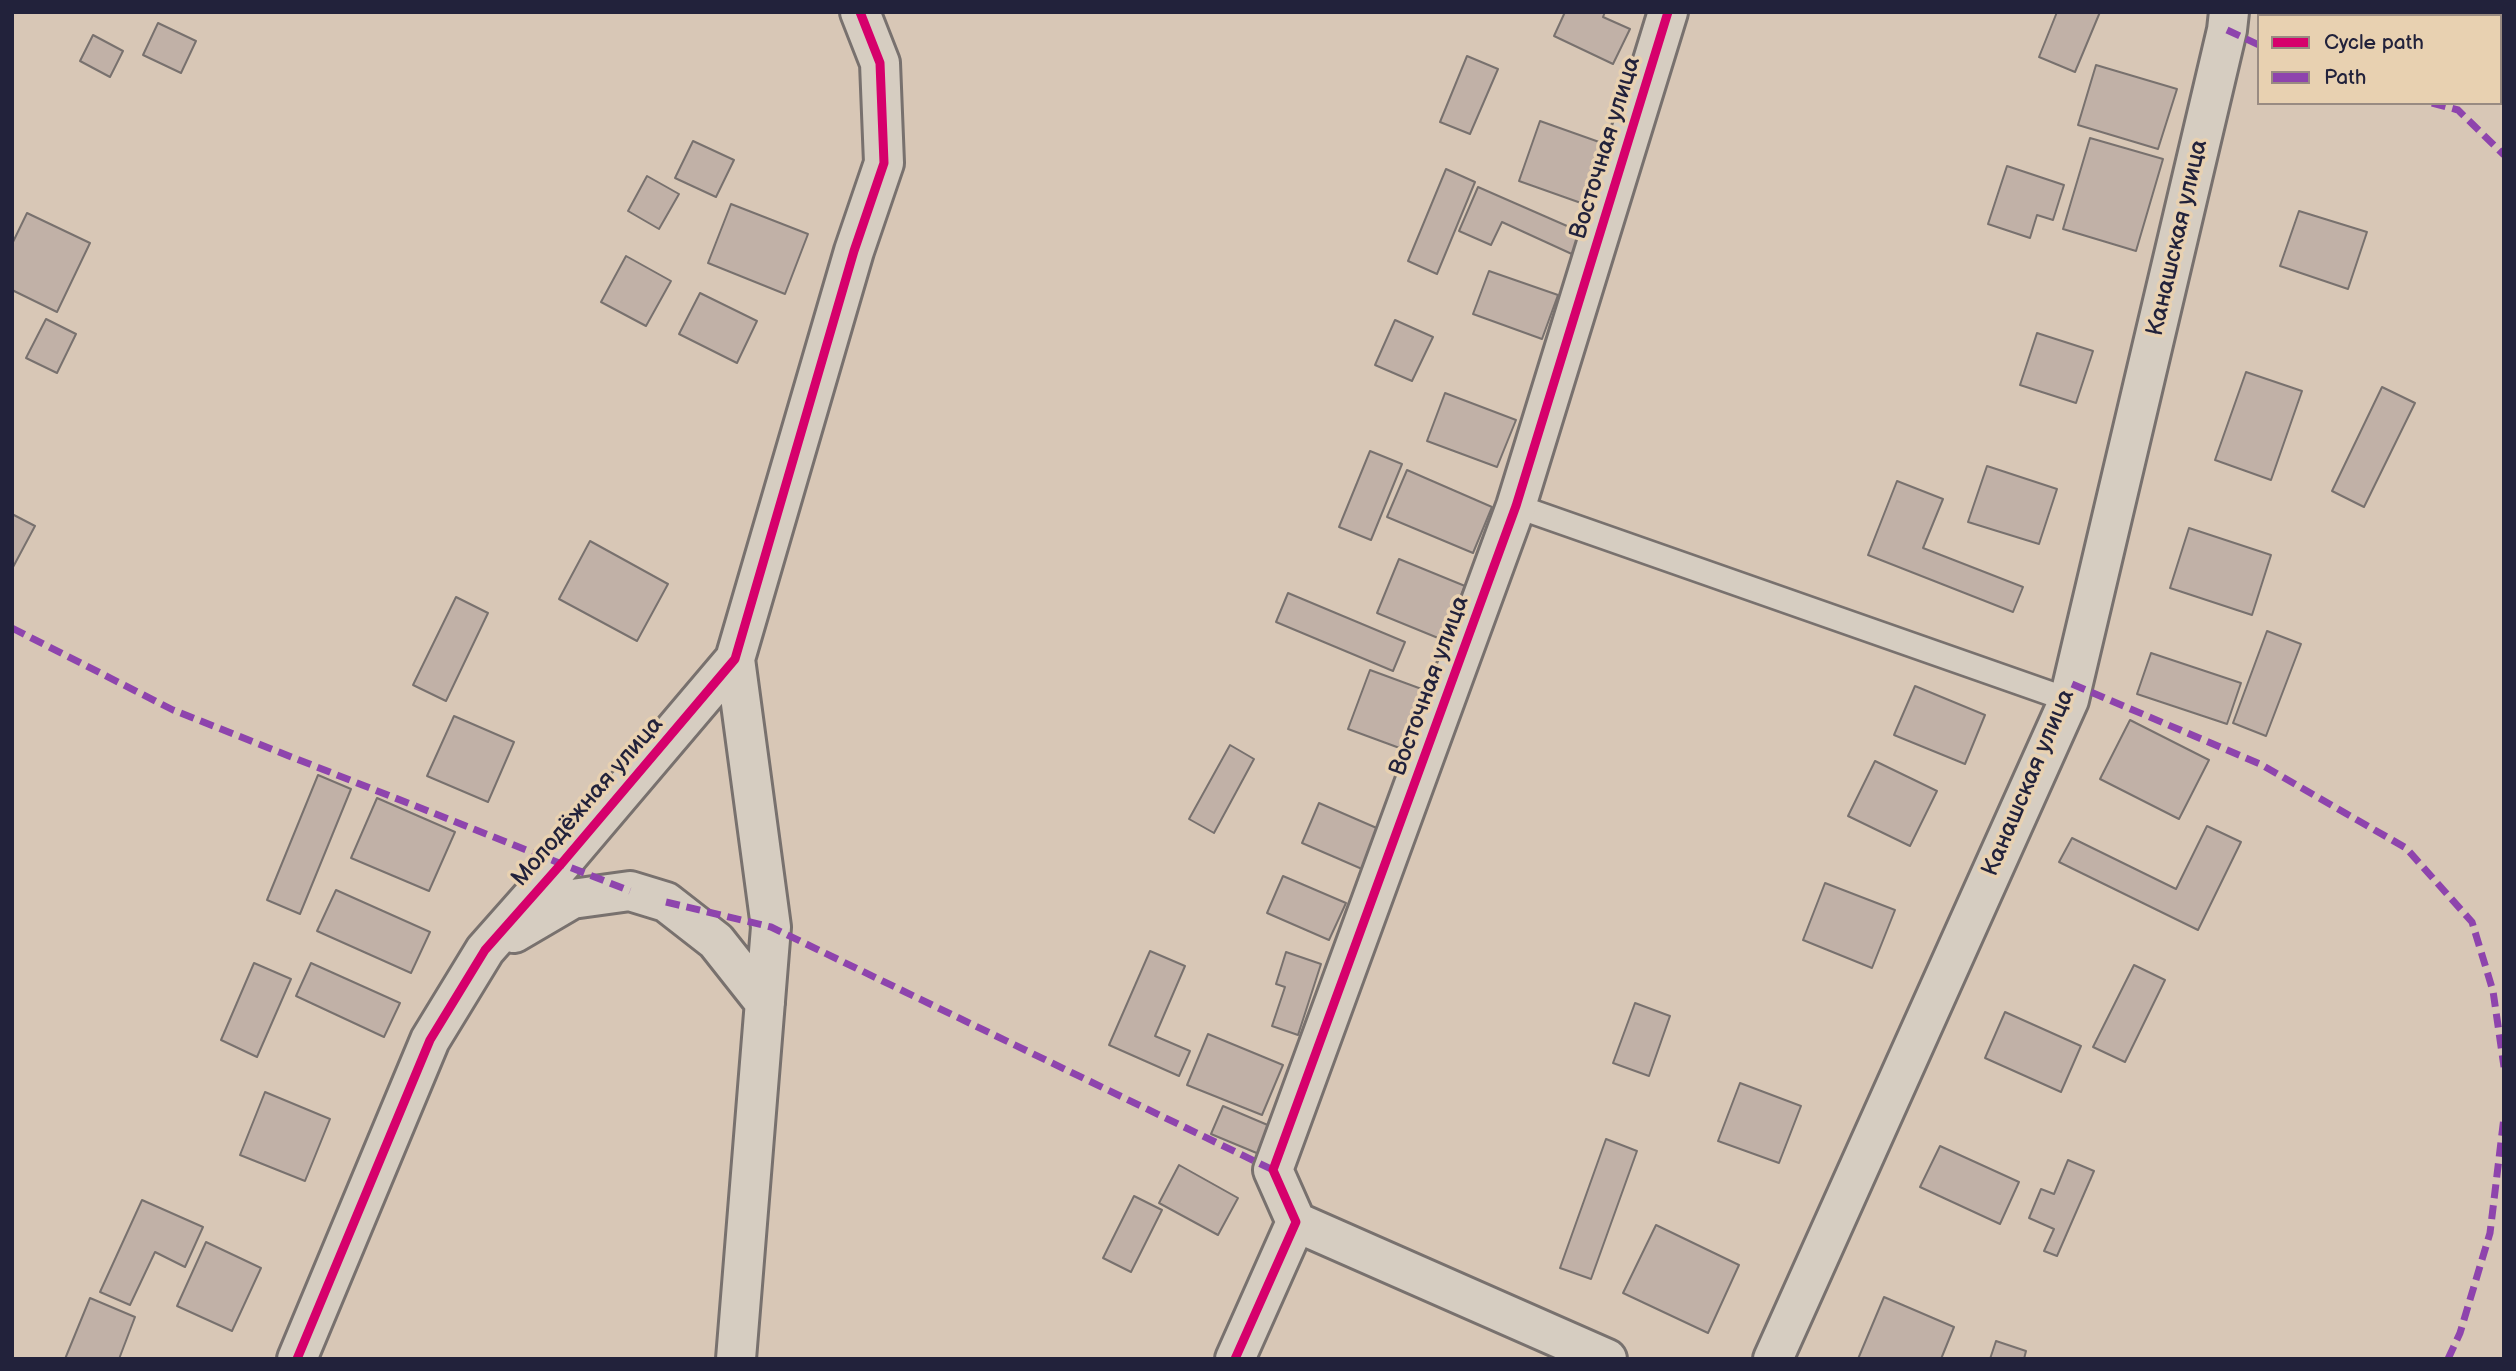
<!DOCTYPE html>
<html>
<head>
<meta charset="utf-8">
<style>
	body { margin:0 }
	#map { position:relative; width:2516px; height:1371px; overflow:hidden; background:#d8c7b6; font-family:"Balsamiq Sans",sans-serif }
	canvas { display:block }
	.frame { position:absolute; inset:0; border:14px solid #22223b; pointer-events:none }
	.legend { position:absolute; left:2257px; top:14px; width:245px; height:91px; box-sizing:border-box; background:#e8d1b1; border:2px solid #998b82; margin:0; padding:9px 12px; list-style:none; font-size:21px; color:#22223b }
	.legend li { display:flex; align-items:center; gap:14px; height:35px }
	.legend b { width:35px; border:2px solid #998b82 }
</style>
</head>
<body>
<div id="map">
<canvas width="2516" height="1371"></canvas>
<div class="frame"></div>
<ul class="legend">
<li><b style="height:9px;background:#d6006c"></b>Cycle path</li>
<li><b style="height:9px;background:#8e44ad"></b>Path</li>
</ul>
</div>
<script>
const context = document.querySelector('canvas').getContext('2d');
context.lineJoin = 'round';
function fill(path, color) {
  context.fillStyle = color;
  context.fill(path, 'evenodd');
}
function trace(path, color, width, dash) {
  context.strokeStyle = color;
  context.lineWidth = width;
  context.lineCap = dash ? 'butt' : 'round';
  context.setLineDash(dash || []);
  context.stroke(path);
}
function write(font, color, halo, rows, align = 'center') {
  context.font = font + ' "Balsamiq Sans",sans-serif';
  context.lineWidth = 7;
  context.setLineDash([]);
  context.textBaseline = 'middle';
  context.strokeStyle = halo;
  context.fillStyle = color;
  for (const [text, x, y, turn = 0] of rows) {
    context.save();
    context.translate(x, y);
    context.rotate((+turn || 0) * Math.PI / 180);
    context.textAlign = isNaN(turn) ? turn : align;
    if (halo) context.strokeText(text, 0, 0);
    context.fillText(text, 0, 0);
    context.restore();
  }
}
const building = new Path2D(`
	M1565 12H1605L1603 17 1630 29 1613 64 1554 36Z
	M2057 12H2100L2075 72 2039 57Z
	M158 23 196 41 181 73 143 55Z
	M93 35 123 51 110 77 80 61Z
	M1467 56 1498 69 1470 134 1440 122Z
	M2096 65 2177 89 2158 149 2078 125Z
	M1540 121 1602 143 1581 203 1519 181Z
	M2090 138 2163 159 2136 251 2063 229Z
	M693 141 734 160 716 197 675 178Z
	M2007 166 2064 185 2053 220 2037 215 2030 238 1988 224Z
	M1446 169 1475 182 1437 274 1408 261Z
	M647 176 679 194 659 229 628 211Z
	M1478 187 1583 233 1574 255 1502 222 1491 245 1459 231Z
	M731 204 808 234 785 294 708 263Z
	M2299 211 2367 232 2348 289 2280 266Z
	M27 213 90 243 57 312 12 290V244Z
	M626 256 671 281 646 326 601 302Z
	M1489 271 1558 295 1542 339 1473 314Z
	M700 293 757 321 737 363 679 334Z
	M46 319 76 334 57 373 26 358Z
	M1395 320 1433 337 1412 381 1375 365Z
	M2037 333 2093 351 2076 403 2020 385Z
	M2246 372 2302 391 2271 480 2215 460Z
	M2382 387 2415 403 2364 507 2332 491Z
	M1445 393 1516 420 1497 467 1427 441Z
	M1370 451 1402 464 1371 540 1339 527Z
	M1987 466 2057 489 2039 544 1968 522Z
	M1407 470 1492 507 1473 553 1387 517Z
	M1897 481 1943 499 1923 548 2023 587 2013 612 1868 555Z
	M12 514 35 526 12 569Z
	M2189 528 2271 555 2252 615 2170 588Z
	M590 541 668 584 637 641 559 599Z
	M1399 559 1465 586 1443 640 1377 613Z
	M1288 593 1405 642 1393 671 1276 622Z
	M456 597 488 613 446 701 413 685Z
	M2267 631 2301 644 2266 736 2233 723Z
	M2151 653 2241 683 2227 724 2137 694Z
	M1370 670 1427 691 1405 750 1348 729Z
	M1915 686 1985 715 1965 764 1894 735Z
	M454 716 514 742 488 802 427 776Z
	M2130 720 2209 760 2179 819 2100 779Z
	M1230 745 1254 759 1214 833 1189 819Z
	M1875 761 1937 791 1910 846 1848 816Z
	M318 775 351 789 300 914 267 900Z
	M377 798 455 832 429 891 351 858Z
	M1319 803 1379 829 1362 869 1302 843Z
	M2207 826 2241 842 2198 930 2059 862 2072 838 2176 889Z
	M1283 876 1346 903 1329 940 1267 913Z
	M1825 883 1895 910 1872 968 1803 940Z
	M336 890 430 932 411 973 317 931Z
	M1150 951 1185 966 1155 1036 1190 1051 1179 1076 1109 1045Z
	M1286 952 1321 964 1298 1035 1272 1026 1285 987 1276 984Z
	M254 963 291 979 257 1057 221 1040Z
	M311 963 400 1003 384 1037 296 996Z
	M2134 965 2165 980 2125 1062 2093 1047Z
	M1635 1003 1670 1016 1649 1076 1613 1063Z
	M2005 1012 2081 1046 2061 1092 1985 1058Z
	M1208 1034 1283 1065 1262 1115 1187 1085Z
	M1740 1083 1801 1106 1779 1163 1718 1141Z
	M265 1092 330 1119 305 1181 240 1155Z
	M1223 1106 1270 1126 1259 1154 1211 1134Z
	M1606 1139 1637 1151 1591 1279 1560 1268Z
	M1940 1146 2019 1182 2000 1224 1920 1187Z
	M2068 1160 2094 1171 2057 1256 2044 1251 2054 1229 2029 1218 2041 1189 2054 1194Z
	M1179 1165 1238 1198 1218 1235 1159 1203Z
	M1134 1196 1162 1210 1131 1272 1103 1258Z
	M142 1200 203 1227 185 1267 155 1252 130 1305 100 1292Z
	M1656 1225 1739 1265 1708 1333 1623 1293Z
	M206 1242 261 1268 232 1331 177 1306Z
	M1884 1297 1954 1327 1941 1359H1858Z
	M90 1298 135 1317 119 1359H65Z
	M1996 1341 2026 1351 2024 1359H1990Z`);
const service = new Path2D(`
	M1516 506 2069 700`);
const minor = new Path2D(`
	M735 659 771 927 736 1359
	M514 933 572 899 630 891 666 902 716 941 765 1003
	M1296 1222 1607 1359
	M297 1359 430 1040 485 950 562 863 735 659 854 251 884 163 880 63 860 12
	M1235 1359 1296 1222 1273 1170 1516 506 1668 12
	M1773 1359 2069 700 2227 30 2229 12`);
const quiet = new Path2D(`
	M2409 16 2412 12
	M2227 30 2259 45
	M2432 103 2458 110 2504 155
	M12 628 173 710 630 891
	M2072 684 2260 764 2406 848 2472 922 2493 991 2504 1067
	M666 902 771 927 1273 1170
	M2448 1359 2460 1333 2490 1233 2504 1117`);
const cycleway = new Path2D(`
	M297 1359 430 1040 485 950 562 863 735 659 854 251 884 163 880 63 860 12
	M1235 1359 1296 1222 1273 1170 1516 506 1668 12`);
const streetNames = [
	["Восточная улица",1606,148,-73],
	["Канашская улица",2178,238,-77],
	["Восточная улица",1430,686,-70],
	["Канашская улица",2029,783,-67],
	["Молодёжная улица",588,802,-49]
];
fill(building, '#c1b1a7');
trace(building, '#78716e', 2);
trace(service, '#78716e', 28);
trace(minor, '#78716e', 44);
trace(service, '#d6cdc1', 23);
trace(minor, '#d6cdc1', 38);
trace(quiet, '#8e44ad', 7, [14, 7]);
trace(cycleway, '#d6006c', 9);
write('24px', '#22223b', '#e8d1b1', streetNames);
</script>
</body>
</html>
